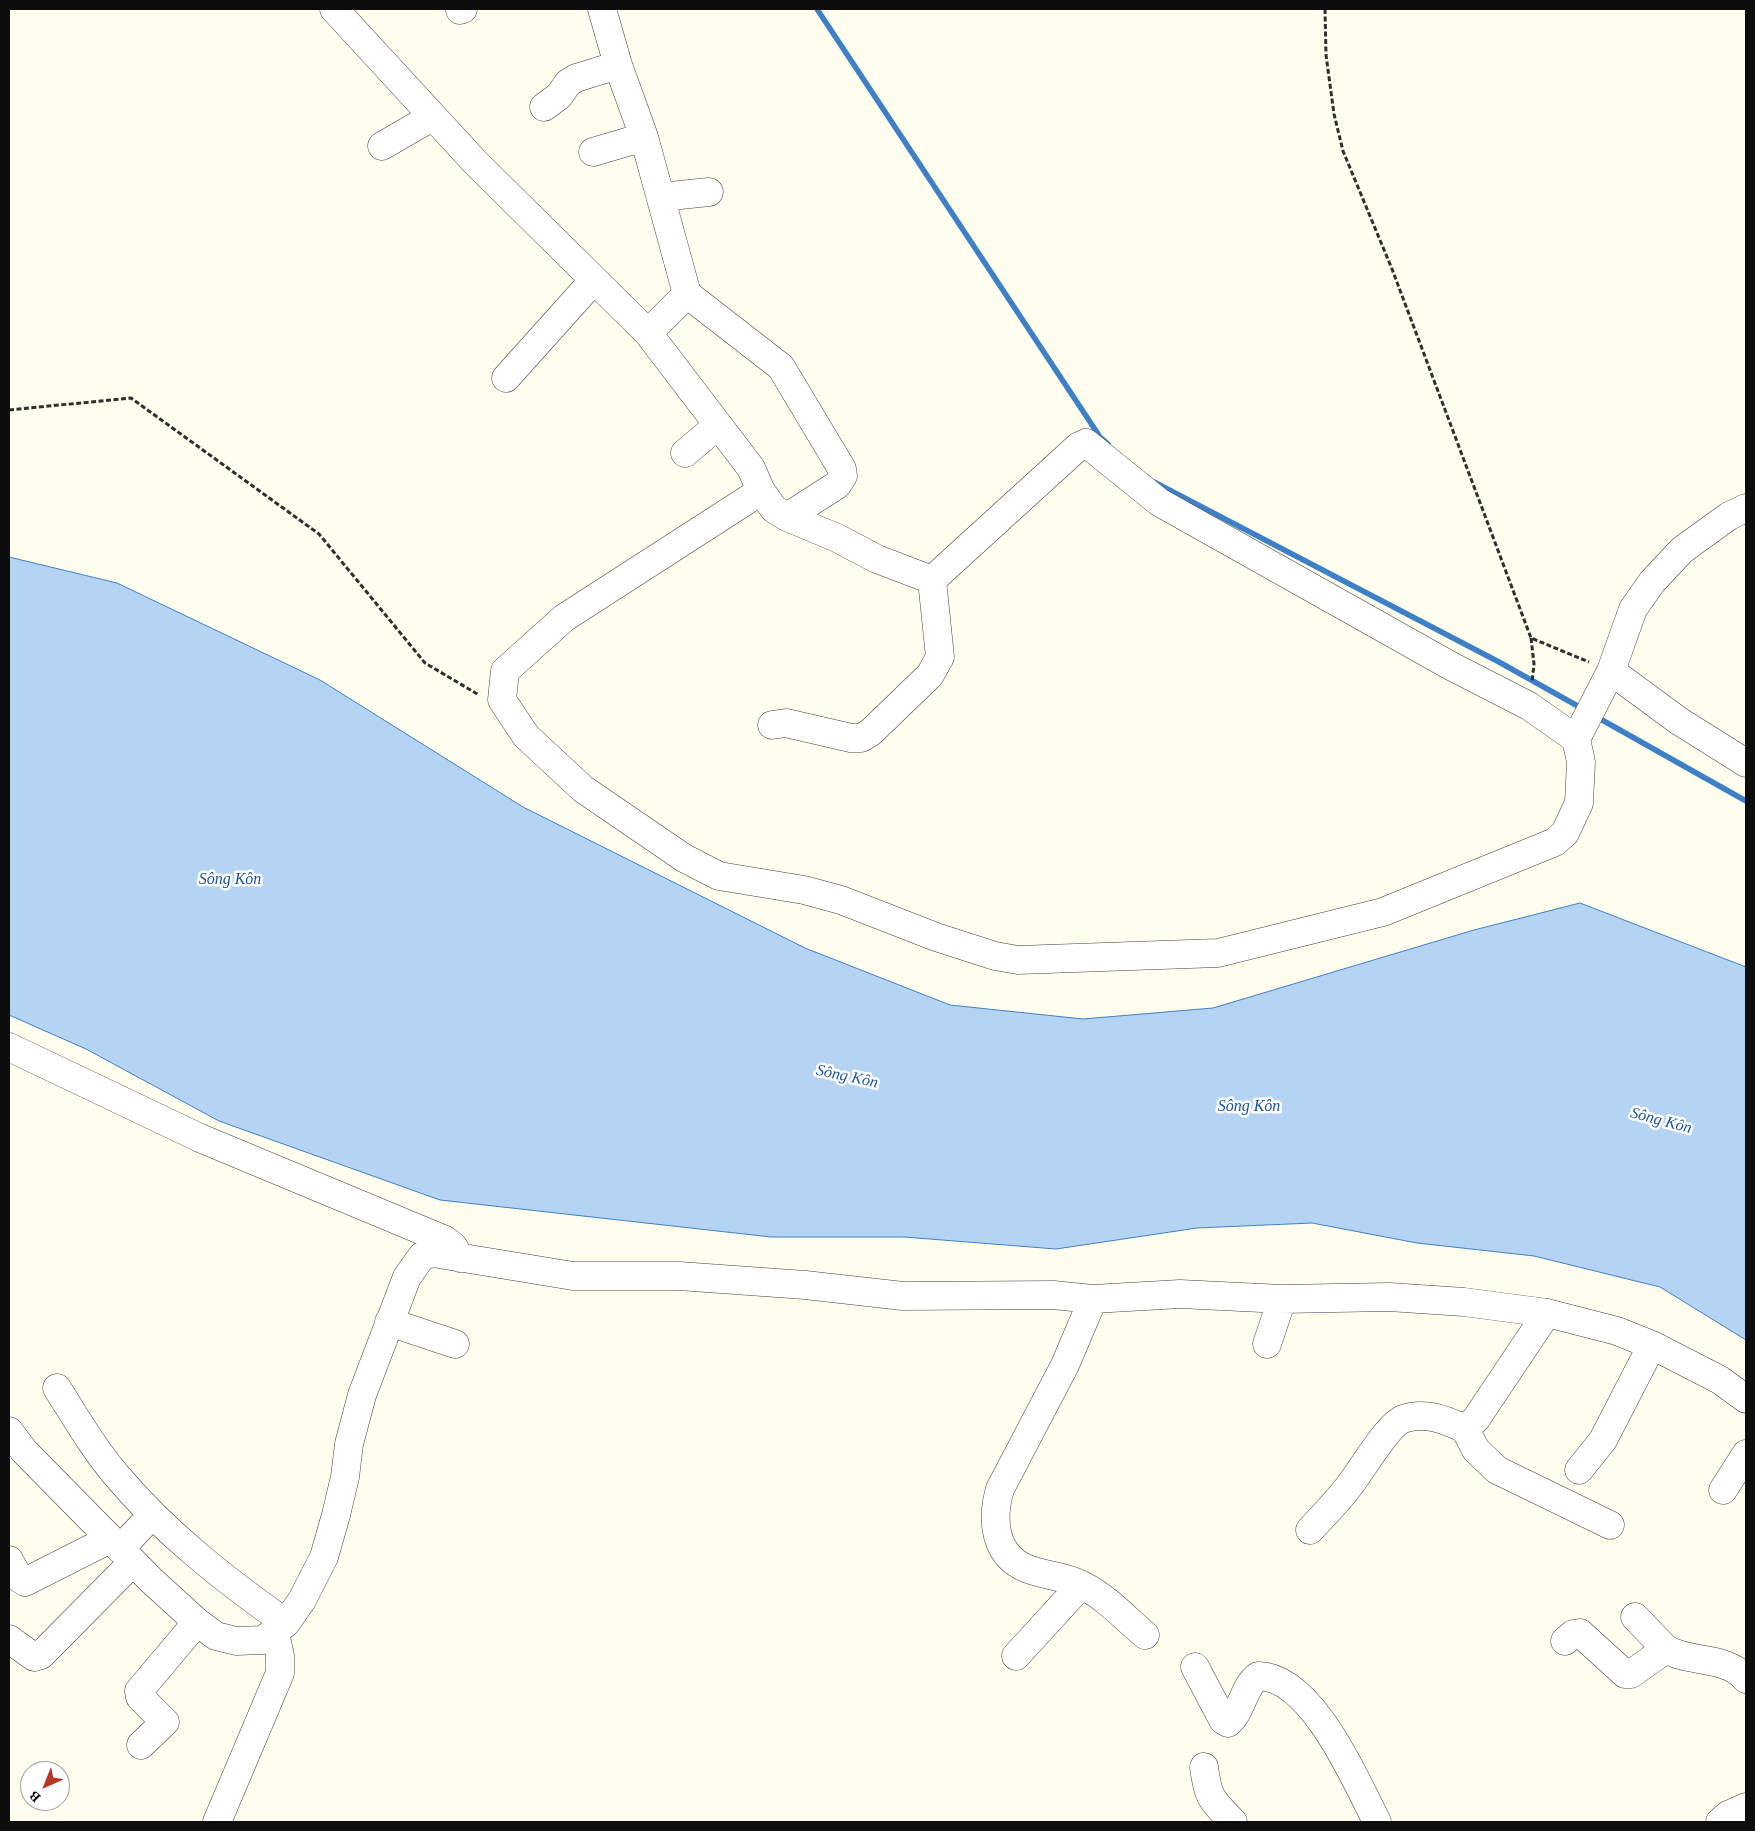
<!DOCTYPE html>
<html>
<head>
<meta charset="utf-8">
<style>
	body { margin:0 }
	#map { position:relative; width:1755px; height:1831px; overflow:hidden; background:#fefdee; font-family:Georgia,serif }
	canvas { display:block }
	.frame { position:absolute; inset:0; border:10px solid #0d0d0d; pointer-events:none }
	.north { position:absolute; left:20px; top:1761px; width:50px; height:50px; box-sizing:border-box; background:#fff; border:1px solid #9e9e9e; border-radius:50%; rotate:224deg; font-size:14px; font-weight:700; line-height:20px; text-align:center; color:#0d0d0d }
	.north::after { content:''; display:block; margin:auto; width:18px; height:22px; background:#b9352a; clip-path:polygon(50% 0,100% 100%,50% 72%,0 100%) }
</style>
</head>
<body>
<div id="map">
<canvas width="1755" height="1831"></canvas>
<div class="frame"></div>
<div class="north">B</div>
</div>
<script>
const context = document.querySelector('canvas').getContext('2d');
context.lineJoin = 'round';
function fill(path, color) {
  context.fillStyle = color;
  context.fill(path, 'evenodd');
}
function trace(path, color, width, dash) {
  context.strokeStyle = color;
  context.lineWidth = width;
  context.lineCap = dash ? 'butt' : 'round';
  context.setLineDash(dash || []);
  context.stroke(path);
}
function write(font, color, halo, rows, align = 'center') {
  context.font = font + ' Georgia,serif';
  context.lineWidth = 5;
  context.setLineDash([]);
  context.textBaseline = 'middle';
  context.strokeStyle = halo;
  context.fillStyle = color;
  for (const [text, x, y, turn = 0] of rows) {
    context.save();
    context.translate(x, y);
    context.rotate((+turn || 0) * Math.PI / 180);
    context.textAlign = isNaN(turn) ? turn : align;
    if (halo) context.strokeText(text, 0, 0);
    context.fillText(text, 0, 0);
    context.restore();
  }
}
const water = new Path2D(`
	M9 557 117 583 320 680 523 807 805 948 950 1005 1083 1019 1213 1008 1474 930 1580 903 1746 967V1340L1660 1287 1534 1256 1417 1243 1312 1223 1197 1228 1056 1249 904 1237H771L440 1200 219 1121 86 1049 9 1015Z`);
const stream = new Path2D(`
	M817 9 1100 437 1108 444
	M1154 482 1499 662 1583 709
	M1595 716 1746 801`);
const path = new Path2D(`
	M1325 9 1326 55 1334 114 1343 151 1392 269 1531 638 1589 662
	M9 410 131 398 319 534 425 663 479 695
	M1531 638 1534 664 1532 682`);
const minor = new Path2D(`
	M334 9 475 162 648 333
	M602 9 618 65 644 137 687 294 648 333 751 468 761 491 774 509 787 517 837 538 877 559 932 580 1079 446 1086 443 1159 502 1451 666 1529 706 1576 739
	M460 10 463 9
	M544 107 559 96 568 83 576 78 618 65
	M382 146 432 117
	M593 152 644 137
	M661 197 709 192
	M687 294 781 367 842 469 843 476 837 485 787 517
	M506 378 593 281
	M685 453 717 426
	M761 491 564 618 505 671 502 700 526 736 583 789 684 858 719 876 804 890 841 900 936 937 995 956 1018 960 1218 953 1383 912 1555 842 1565 833 1579 803 1581 762 1576 739 1611 671 1633 609 1652 582 1682 550 1729 516 1746 508
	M1611 671 1679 721 1746 763
	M772 725 786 723 851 738H861L871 732 930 675 940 657 932 580
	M9 1047 200 1138 445 1240 453 1246 460 1258
	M1093 1299 1065 1365 1000 1489C991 1520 994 1556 1028 1569 1046 1576 1065 1576 1082 1585 1106 1597 1125 1618 1145 1635
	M389 1322 455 1344
	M1267 1344 1282 1299
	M57 1388C76 1418 94 1449 117 1476 165 1533 225 1580 286 1623
	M1465 1429 1476 1450 1497 1470 1610 1525
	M9 1431 24 1451 151 1580 197 1622 216 1636 236 1641 263 1640 286 1623 302 1600 324 1557 336 1515 345 1477 349 1444 362 1395 407 1277 422 1256 433 1253 573 1276H679L805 1285 903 1296 1053 1295 1093 1299 1180 1294 1282 1299 1389 1297 1464 1302 1547 1313 1617 1331 1652 1345 1720 1380 1746 1399
	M1579 1470 1603 1440 1652 1345
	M1723 1490 1746 1454
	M1310 1530C1322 1517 1335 1504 1346 1490 1359 1475 1387 1425 1403 1419 1425 1411 1446 1420 1465 1429L1476 1419 1547 1313
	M120 1549 152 1515
	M9 1560 19 1578 25 1582 110 1539
	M1635 1617 1666 1649
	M9 1639 34 1657 41 1655 133 1562
	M1565 1641 1573 1634 1580 1633 1625 1674H1631L1666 1649C1691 1664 1726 1655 1746 1679
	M1016 1656 1081 1585
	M1195 1667 1223 1720 1228 1723C1243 1710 1243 1687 1258 1676 1312 1676 1356 1781 1377 1822
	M141 1745 165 1722 140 1697 139 1691 197 1622
	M1204 1767C1208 1799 1212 1800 1233 1822
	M217 1822 280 1673V1656L275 1632
	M1720 1822 1728 1815 1746 1807`);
const waterNames = [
	["Sông Kôn",230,880],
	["Sông Kôn",847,1077,12],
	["Sông Kôn",1249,1107],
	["Sông Kôn",1661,1121,15]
];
fill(water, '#b5d4f4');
trace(water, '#3e80c8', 1);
trace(stream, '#3e80c8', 5.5);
trace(minor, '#404040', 29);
trace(path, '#2f2f2f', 3, [5, 2.5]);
trace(minor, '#fff', 28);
write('italic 16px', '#1b539b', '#fff', waterNames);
</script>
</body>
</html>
